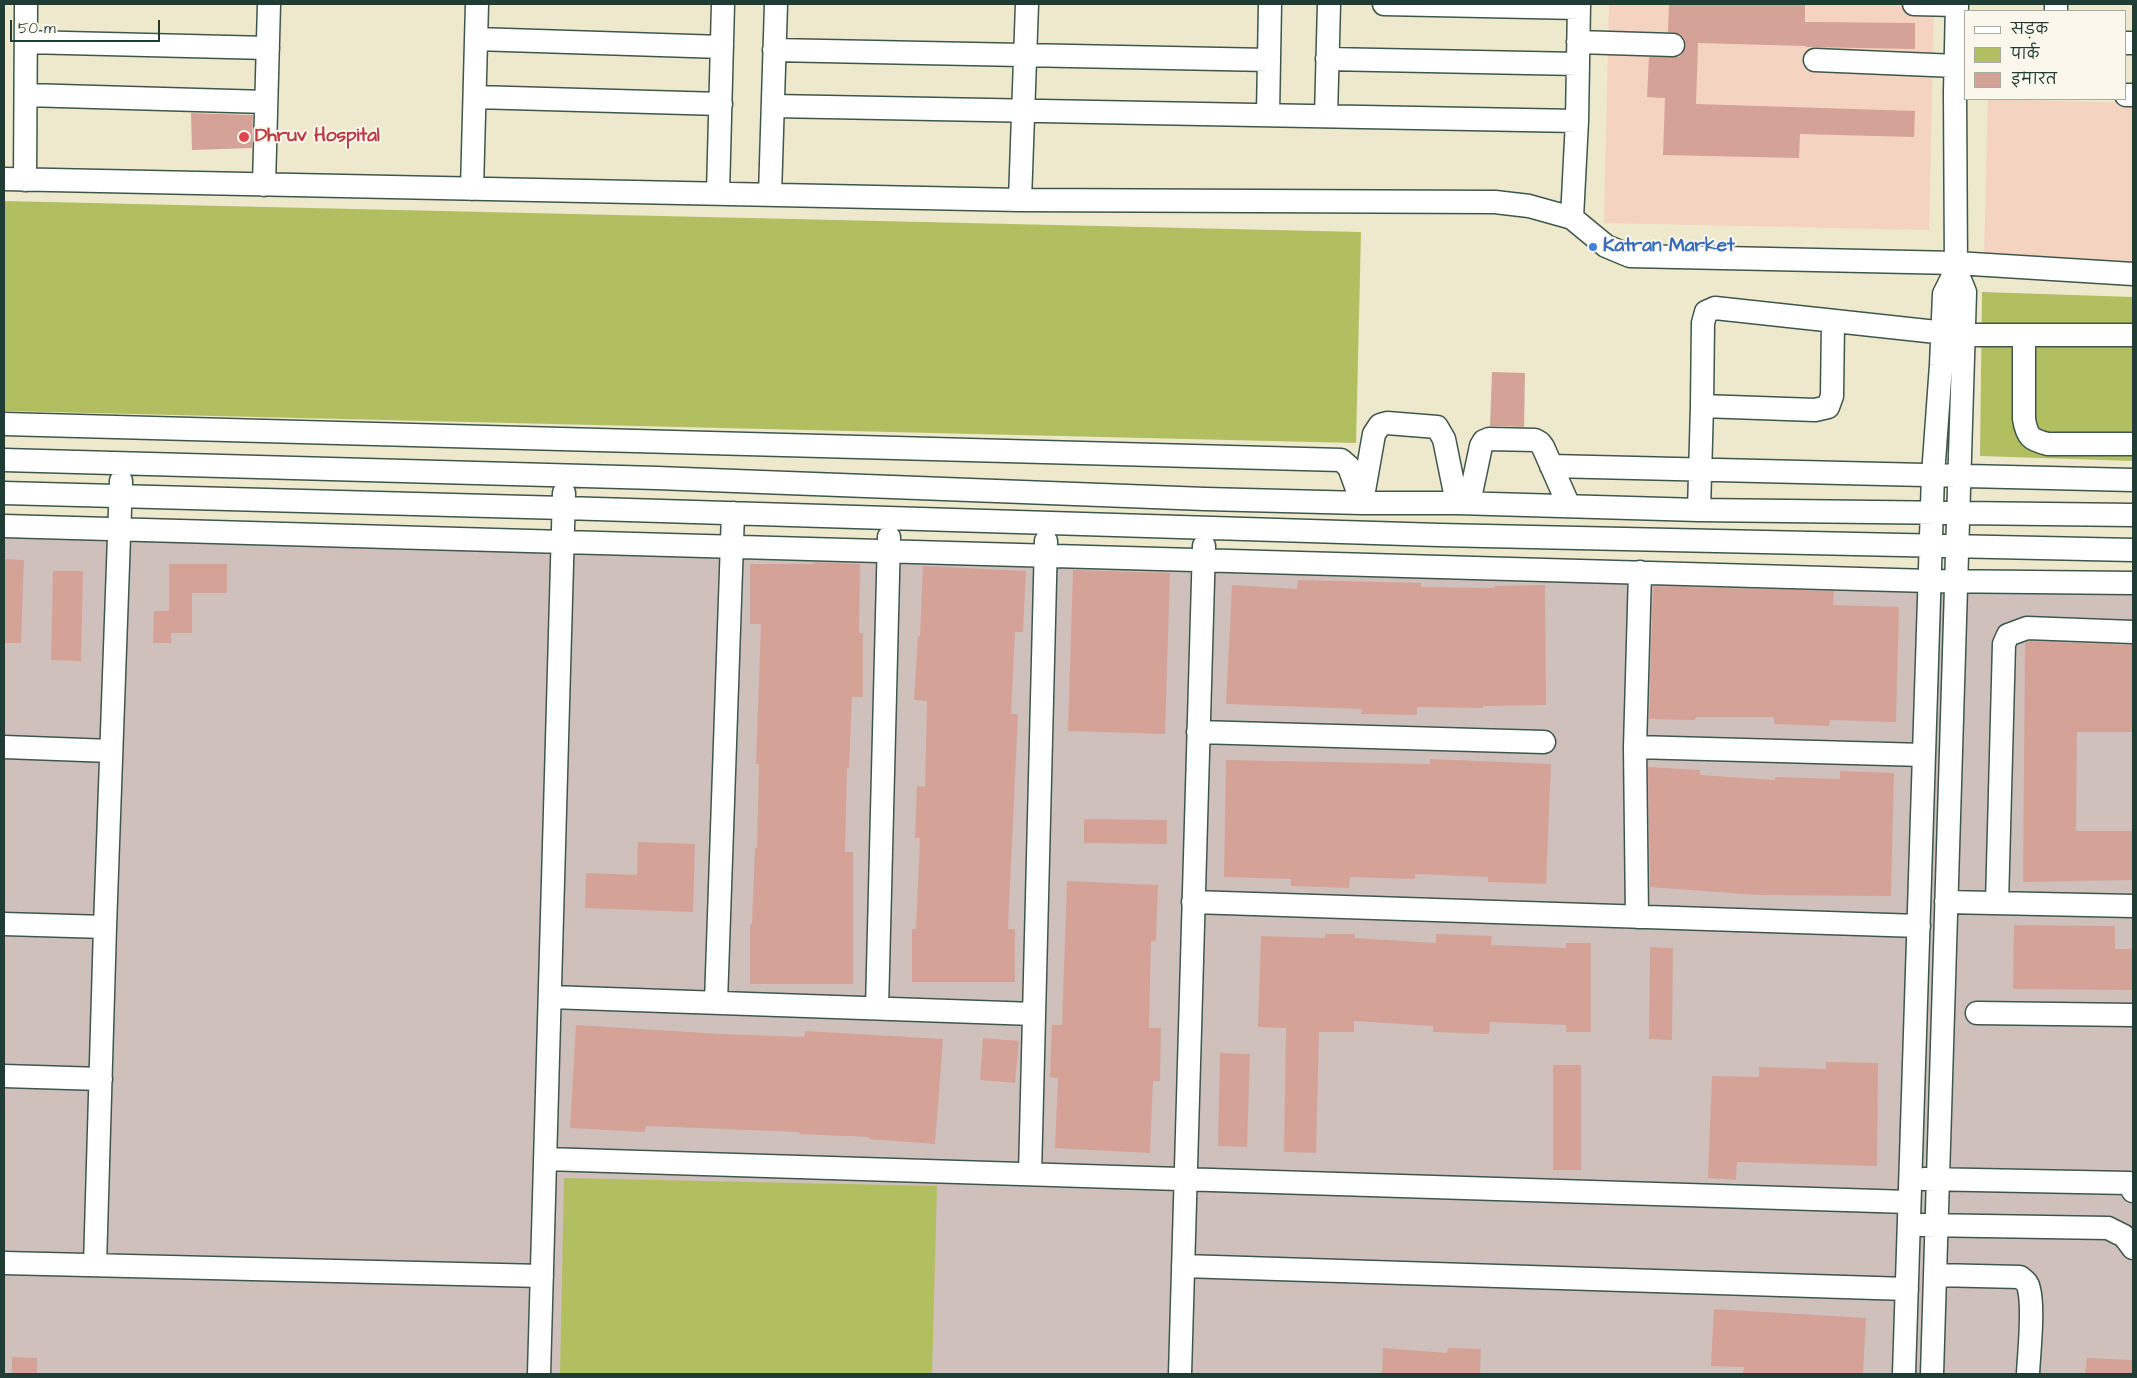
<!DOCTYPE html>
<html>
<head>
<meta charset="utf-8">
<style>
	body { margin:0 }
	#map { position:relative; width:2137px; height:1378px; overflow:hidden; background:#eee8cd; font-family:"Architects Daughter","Playpen Sans Deva",sans-serif }
	canvas { display:block }
	.frame { position:absolute; inset:0; border:5px solid #1f3d34; pointer-events:none }
	.legend { position:absolute; left:1964px; top:10px; width:162px; height:90px; box-sizing:border-box; background:#fbf7ec; border:1px solid #a3ada2; margin:0; padding:6px 9px; list-style:none; font-size:15px; color:#1f3d34 }
	.legend li { display:flex; align-items:center; gap:10px; height:25px }
	.legend b { width:25px; border:1px solid #a3ada2 }
	.scale { position:absolute; left:10px; top:20px; width:150px; height:22px; box-sizing:border-box; border:2px solid #1f3d34; border-top:0; padding-left:6px; font-size:15px; line-height:18px; white-space:nowrap; color:#1f3d34; -webkit-text-stroke:4px #fbf7ec; paint-order:stroke }
</style>
</head>
<body>
<div id="map">
<canvas width="2137" height="1378"></canvas>
<div class="frame"></div>
<ul class="legend">
<li><b style="height:6px;background:#fff"></b>सड़क</li>
<li><b style="height:14px;background:#b2bf61"></b>पार्क</li>
<li><b style="height:14px;background:#d5a298"></b>इमारत</li>
</ul>
<div class="scale">50 m</div>
</div>
<script>
const context = document.querySelector('canvas').getContext('2d');
context.lineJoin = 'round';
function fill(path, color) {
  context.fillStyle = color;
  context.fill(path, 'evenodd');
}
function trace(path, color, width, dash) {
  context.strokeStyle = color;
  context.lineWidth = width;
  context.lineCap = dash ? 'butt' : 'round';
  context.setLineDash(dash || []);
  context.stroke(path);
}
function write(font, color, halo, rows, align = 'center') {
  context.font = font + ' "Architects Daughter",sans-serif';
  context.lineWidth = 4;
  context.setLineDash([]);
  context.textBaseline = 'middle';
  context.strokeStyle = halo;
  context.fillStyle = color;
  for (const [text, x, y, turn = 0] of rows) {
    context.save();
    context.translate(x, y);
    context.rotate((+turn || 0) * Math.PI / 180);
    context.textAlign = isNaN(turn) ? turn : align;
    if (halo) context.strokeText(text, 0, 0);
    context.fillText(text, 0, 0);
    context.restore();
  }
}
const built = new Path2D(`
	M1609 4H1934L1929 230 1604 223Z
	M1988 99 2133 103V262L1984 259Z`);
const industrial = new Path2D(`
	M4 533 2133 589V1374H4Z`);
const green = new Path2D(`
	M4 201 1361 232 1356 443 4 411Z
	M1982 292 2133 297V461L1980 456Z
	M564 1178 937 1186 932 1374H560Z`);
const building = new Path2D(`
	M1669 4H1805V22L1915 23V49L1806 47V46L1698 43 1696 104 1915 111 1914 137 1800 134 1799 158 1663 155 1665 98 1647 97 1649 57H1679L1684 51 1686 45 1684 38 1680 34 1668 32Z
	M191 113 253 115 252 148 192 150Z
	M1492 372 1525 373 1524 427 1490 426Z
	M4 559 24 560 21 643H4Z
	M814 562 860 564 859 633H863V697H852L849 768H847L845 852H853V984H750V924H752L755 848H757L759 764H756L761 624H750V564H814Z
	M169 564H227V593H192V633H171V643H153L154 611H169Z
	M923 566 1026 571 1023 632H1015L1011 714H1018L1008 929H1015V982H912V929H916L920 838H915L917 786 925 787 927 701 914 700 918 636H920Z
	M1073 570 1170 573 1165 734 1068 731Z
	M53 571H83L81 661 51 660Z
	M1298 580 1421 583V587L1494 588V586L1545 585 1546 705 1483 706V708L1417 707V715L1361 714 1362 709 1226 704 1232 585 1297 589Z
	M1653 586 1834 591 1833 605 1899 607 1896 722 1830 720 1829 726 1774 724V717H1696L1695 720 1649 719Z
	M2029 641 2133 645V732H2077L2076 831H2133V880L2023 882 2025 643Z
	M1430 759 1551 764 1546 884 1488 882V877L1415 874V879L1350 877 1349 888 1291 886V879L1224 877 1226 760 1430 764Z
	M1648 767 1700 770V775L1775 780V777L1840 779V771L1894 773 1891 896 1757 895 1650 887Z
	M1084 819 1167 820V844L1084 843Z
	M638 842 695 844 693 912 585 908 586 873 637 875Z
	M1067 881 1158 885 1156 941H1151L1149 1028H1161L1160 1081H1153L1150 1153 1055 1148 1058 1078 1050 1077 1052 1025H1062Z
	M2014 925 2115 926V949H2133V990L2013 989Z
	M1325 934H1355V938L1436 943V934L1492 936 1491 945 1566 948V943H1591V1032H1566V1025L1490 1022 1489 1034 1433 1032V1026L1354 1021V1032H1319L1316 1153 1284 1152 1286 1028 1258 1027 1261 936 1325 938Z
	M1650 947 1673 948 1672 1040 1649 1039Z
	M576 1025 721 1034 804 1037 805 1031 943 1039 935 1144 869 1139V1137L799 1134 800 1132 646 1126 645 1132 570 1128Z
	M983 1038 1019 1041 1015 1083 980 1080Z
	M1220 1053 1250 1054 1247 1147 1218 1146Z
	M1826 1062 1878 1063 1877 1166 1737 1162 1736 1180 1708 1178 1712 1076 1759 1077V1067L1826 1069Z
	M1553 1065H1581V1170H1553Z
	M1714 1309 1866 1318 1863 1374H1743L1744 1367 1711 1366Z
	M1383 1348 1447 1353 1448 1348 1481 1349 1480 1374H1382Z
	M12 1357 37 1358V1374H12Z
	M2087 1358 2133 1360V1374H2085Z`);
const minor = new Path2D(`
	M1384 4 1579 8
	M1914 4 1957 5
	M2056 11V4
	M476 39 722 47
	M26 42 268 48
	M1578 42 1673 45
	M2126 43H2133
	M774 50 1269 60
	M1327 59 1578 64
	M1815 60 1956 66
	M26 95 266 102
	M2126 95H2133
	M475 97 721 104
	M773 106 1577 121
	M1268 114 1270 4
	M1326 116 1329 4
	M4 179 1020 200 1495 202 1529 206 1572 218 1606 246 1630 256 1956 263 2133 274
	M25 180 26 4
	M264 185 269 4
	M472 189 477 4
	M718 193 723 4
	M770 195 776 4
	M1020 200 1027 4
	M1572 218 1577 121 1579 4
	M2024 335V419C2027 437 2031 440 2048 444H2133
	M1702 406 1815 410 1828 407 1832 396 1833 322
	M4 424 1341 460 1349 467 1362 503
	M4 460 657 478 1205 499 1362 503H1457L1699 510 2133 515
	M1551 466 2133 480
	M4 493 564 508 1439 535 2133 550
	M1362 502 1374 434 1380 425 1387 423 1437 427 1444 439 1457 503
	M1469 503 1481 446 1484 441 1489 439 1535 440 1540 443 1543 447 1569 506
	M1699 510 1702 406 1703 323 1706 312 1715 308 1964 335H2133
	M4 526 1930 581 2133 583
	M1198 732 1544 742
	M4 747 111 751
	M1635 747 1924 755
	M1193 902 1919 926
	M1946 902 2133 906
	M1997 903 2004 644 2008 635 2027 628 2133 632
	M1637 917 1635 747 1640 572
	M4 924 105 927
	M550 997 1034 1014
	M716 1002 733 513
	M877 1008 889 537
	M1977 1013 2133 1015
	M4 1076 101 1079
	M545 1159 1909 1202
	M1030 1174 1046 541
	M1924 1179 2129 1183 2133 1191
	M1922 1225 2108 1228 2124 1236 2133 1248
	M4 1263 542 1276
	M95 1265 105 927 121 481
	M1183 1266 1907 1289
	M1935 1275 2020 1277C2025 1281 2028 1283 2029 1289 2034 1310 2029 1352 2028 1374
	M539 1374 564 493
	M1180 1374 1204 546
	M1904 1374 1933 475 1941 365 1944 294 1956 270
	M1932 1374 1965 292 1956 270 1955 92 1957 4`);
const markers = [
	[244,137,6,"#e0444e"],
	[1593,247,5,"#3f7fe0"]
];
const healthNames = [
	["Dhruv Hospital",255,137]
];
const shopNames = [
	["Katran Market",1603,247]
];
fill(built, '#f4d3c1');
fill(industrial, '#d0c0bc');
fill(green, '#b2bf61');
fill(building, '#d5a298');
trace(minor, '#3e574b', 25);
trace(minor, '#fff', 22);
for (const [x, y, r, color] of markers) {
  const dot = new Path2D();
  dot.arc(x, y, r, 0, 2 * Math.PI);
  context.fillStyle = color;
  context.fill(dot);
  trace(dot, '#fbf7ec', 2);
}
write('bold 19px', '#be3a42', '#fbf7ec', healthNames, 'left');
write('bold 19px', '#366cbe', '#fbf7ec', shopNames, 'left');
</script>
</body>
</html>
